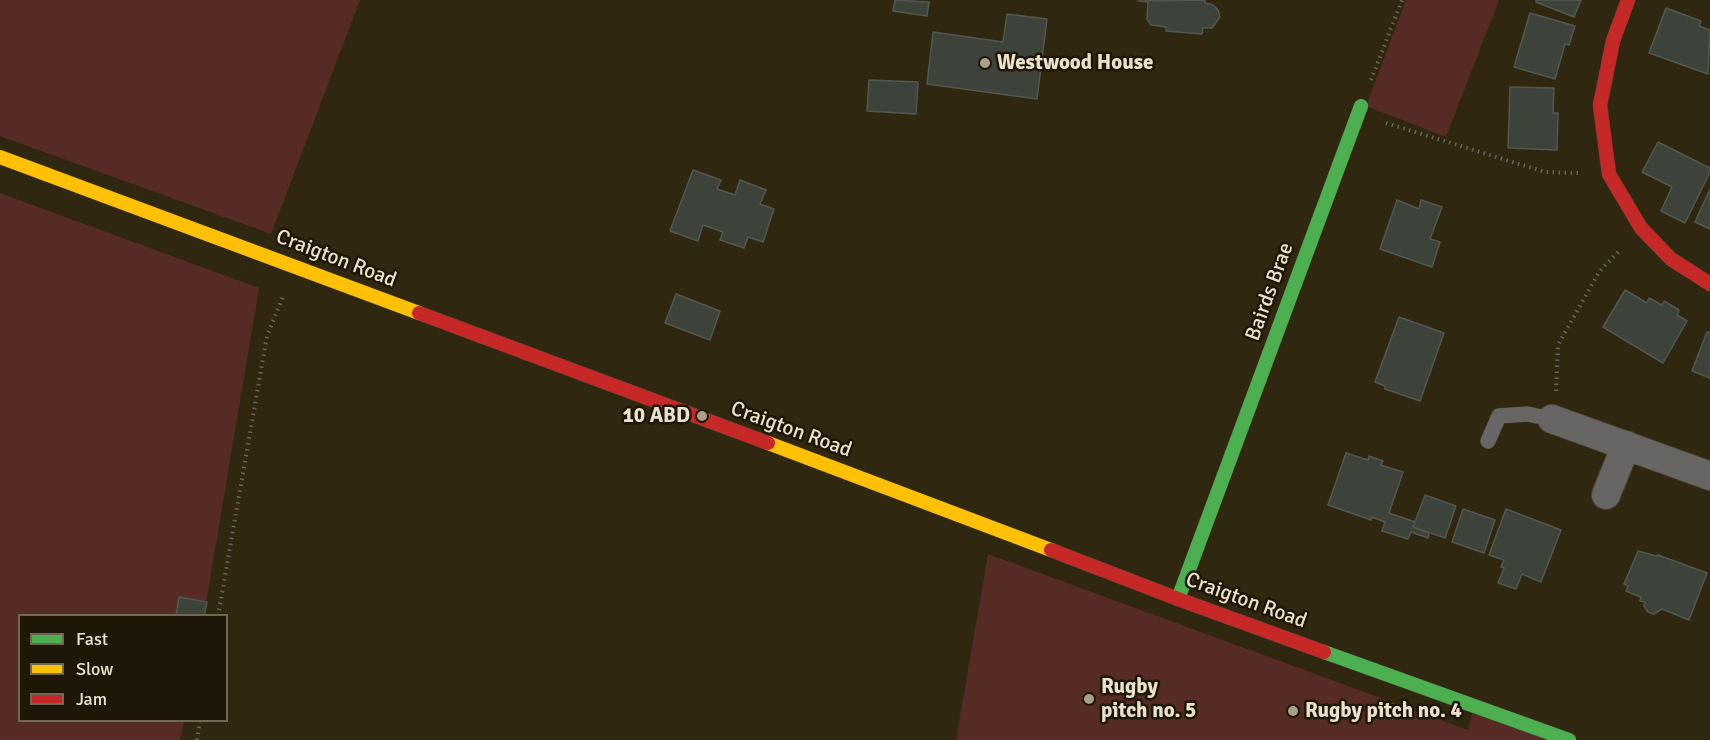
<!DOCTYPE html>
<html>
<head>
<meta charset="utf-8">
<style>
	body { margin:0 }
	#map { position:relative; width:1710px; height:740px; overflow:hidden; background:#302710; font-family:Signika,sans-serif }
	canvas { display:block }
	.legend { position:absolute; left:18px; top:614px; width:210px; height:108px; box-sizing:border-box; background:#1e1707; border:2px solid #706856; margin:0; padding:8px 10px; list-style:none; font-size:18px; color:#ebe1cc }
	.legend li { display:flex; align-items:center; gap:12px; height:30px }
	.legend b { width:30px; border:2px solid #706856 }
</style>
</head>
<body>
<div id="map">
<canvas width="1710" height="740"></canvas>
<ul class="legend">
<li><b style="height:8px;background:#4caf50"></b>Fast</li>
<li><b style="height:8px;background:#ffc107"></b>Slow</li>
<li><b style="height:8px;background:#c62828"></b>Jam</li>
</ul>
</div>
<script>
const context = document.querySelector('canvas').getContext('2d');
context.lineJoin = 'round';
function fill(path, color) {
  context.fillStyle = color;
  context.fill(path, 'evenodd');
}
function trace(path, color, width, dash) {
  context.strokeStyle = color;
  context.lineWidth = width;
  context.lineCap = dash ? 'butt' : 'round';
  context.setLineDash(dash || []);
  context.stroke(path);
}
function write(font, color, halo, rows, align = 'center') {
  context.font = font + ' Signika,sans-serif';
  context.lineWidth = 5;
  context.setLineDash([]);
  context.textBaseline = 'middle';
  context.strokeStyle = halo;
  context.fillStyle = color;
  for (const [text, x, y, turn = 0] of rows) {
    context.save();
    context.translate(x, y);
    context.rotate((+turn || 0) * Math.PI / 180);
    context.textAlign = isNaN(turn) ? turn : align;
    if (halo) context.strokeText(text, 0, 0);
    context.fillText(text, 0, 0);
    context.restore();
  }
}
const green = new Path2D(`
	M0 0H360L271 234 0 136Z
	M1406 0H1499L1446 137 1366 106Z
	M0 193 259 288 204 615 20 616V720L184 721 180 740H0Z
	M988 554 1468 730 1474 705 1569 740H956Z`);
const building = new Path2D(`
	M895 0 929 2 927 16 893 11Z
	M1205 0V3L1213 5 1218 10 1220 17 1212 28H1203L1202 34 1166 31V27L1151 25 1147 19 1148 2 1138 1Z
	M1536 0H1581L1574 17 1536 2Z
	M1666 8 1701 21 1699 26 1710 30 1708 74 1649 53Z
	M1530 13 1575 26 1569 45 1565 44 1555 79 1514 67Z
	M1007 14 1047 19 1037 99 927 84 933 32 1003 42Z
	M869 80 918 82 916 114 867 111Z
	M1510 87 1554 88 1553 113H1558L1557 150 1508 148Z
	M1658 142 1710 168V172L1685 223 1661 211 1672 187 1642 172Z
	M693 170 721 180 717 189 735 195 740 180 766 190 760 204 774 209 763 242 748 237 744 248 720 240 723 232 703 225 698 241 670 231Z
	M1710 189V229L1695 222Z
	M1397 200 1419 209 1421 200 1442 207 1430 239 1440 242 1432 267 1380 249Z
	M1625 290 1647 303 1649 298 1662 305 1664 301 1679 310 1677 315 1687 321 1663 363 1603 327Z
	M676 294 720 311 710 340 665 323Z
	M1399 317 1444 333 1420 401 1385 389V386L1375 382Z
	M1707 332H1710V378L1692 371Z
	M1346 453 1368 460 1369 456 1383 461 1381 465 1403 472 1389 513 1415 522 1413 527 1429 533 1428 538 1411 532 1408 539 1382 531 1385 522 1372 517 1371 520 1328 505Z
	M1425 495 1456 506 1445 538 1413 527Z
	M1463 509 1495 520 1484 553 1452 542Z
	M1506 509 1561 530 1541 582 1522 574 1516 589 1498 583 1504 568 1501 567 1504 560 1489 555Z
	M1638 551 1656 556 1658 555 1707 573 1689 620 1662 609 1654 614 1648 612 1644 606 1645 602 1640 601 1641 597 1626 591 1628 586 1624 584Z
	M179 597 207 602 204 616H176Z`);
const path = new Path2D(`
	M1371 80 1402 0
	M1386 123 1545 172 1578 173
	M1556 391 1558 345 1599 272 1620 250
	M218 616 267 336 284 294
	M197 740 200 720`);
const lane = new Path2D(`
	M1488 441 1499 416 1527 414 1552 419`);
const street = new Path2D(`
	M1552 419 1710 476
	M1606 495 1626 445`);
const fast = new Path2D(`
	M1178 599 1361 106
	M1324 652 1569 740`);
const slow = new Path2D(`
	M0 157 419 313
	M768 443 1051 550`);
const jam = new Path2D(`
	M1628 0 1613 41 1600 105 1609 174 1641 228 1671 259 1710 284
	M419 313 768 443
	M1051 550 1178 599 1324 652`);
const markers = [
	[985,63,6,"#aaa08a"],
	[702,416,6,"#aaa08a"],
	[1089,699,6,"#aaa08a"],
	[1293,711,6,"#aaa08a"]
];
const poiNames = [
	["Westwood House",997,63],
	["10 ABD",690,416,"right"],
	["Rugby",1101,687],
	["pitch no. 5",1101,711],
	["Rugby pitch no. 4",1305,711]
];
const streetNames = [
	["Craigton Road",336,259,21],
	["Bairds Brae",1270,292,-70],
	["Craigton Road",791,430,20],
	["Craigton Road",1246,601,20]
];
fill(green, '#562b25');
fill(building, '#3d433a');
trace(building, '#525850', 1.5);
trace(lane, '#4b4431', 16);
trace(street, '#4b4431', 30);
trace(fast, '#4b4431', 15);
trace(slow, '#4b4431', 15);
trace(jam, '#4b4431', 15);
trace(path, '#67645d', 4, [1.5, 4.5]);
trace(lane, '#676664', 15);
trace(street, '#676664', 28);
trace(fast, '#4caf50', 14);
trace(slow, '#ffc107', 14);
trace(jam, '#c62828', 14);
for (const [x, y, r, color] of markers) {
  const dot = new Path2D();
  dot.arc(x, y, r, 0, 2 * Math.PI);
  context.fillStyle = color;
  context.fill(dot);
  trace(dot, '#1e1707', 2);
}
write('bold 21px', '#ebe1cc', '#1e1707', poiNames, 'left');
write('21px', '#ebe1cc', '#1e1707', streetNames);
</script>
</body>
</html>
